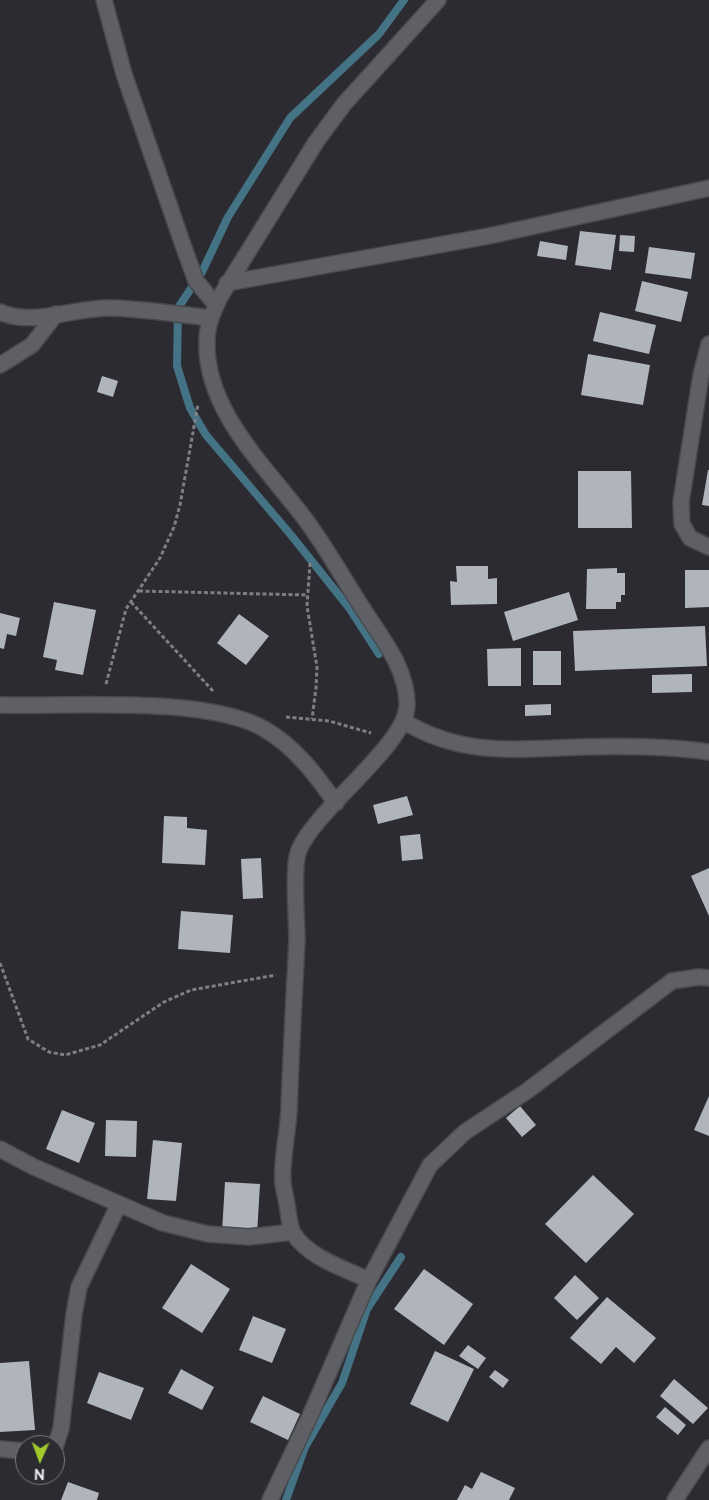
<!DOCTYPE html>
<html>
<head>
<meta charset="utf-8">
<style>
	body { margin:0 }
	#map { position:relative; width:709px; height:1500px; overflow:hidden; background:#2c2b31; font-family:Raleway,sans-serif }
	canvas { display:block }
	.north { position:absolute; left:15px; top:1435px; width:50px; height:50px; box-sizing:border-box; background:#2c2b31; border:1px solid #7a7a7f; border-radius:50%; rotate:182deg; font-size:14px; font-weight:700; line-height:20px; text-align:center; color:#f0f0f4 }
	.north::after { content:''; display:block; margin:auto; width:18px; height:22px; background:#a0c92b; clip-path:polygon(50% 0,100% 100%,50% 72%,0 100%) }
</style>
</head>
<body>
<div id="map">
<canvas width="709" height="1500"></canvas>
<div class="north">N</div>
</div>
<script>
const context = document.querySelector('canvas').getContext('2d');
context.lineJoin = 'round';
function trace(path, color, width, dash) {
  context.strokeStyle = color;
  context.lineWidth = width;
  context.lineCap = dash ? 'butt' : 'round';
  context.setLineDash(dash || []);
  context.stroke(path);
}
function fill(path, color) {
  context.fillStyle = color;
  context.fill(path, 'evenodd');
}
const stream = new Path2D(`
	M379 654 350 609 291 535 206 435 190 408 177 366 178 308 202 272 228 217 290 118 379 34 404 0
	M286 1500 305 1447 342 1383 367 1309 401 1257`);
const building = new Path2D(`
	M580 231 616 235 611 270 575 265Z
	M620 235 635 236 634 252 619 251Z
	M540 241 568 246 566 260 537 256Z
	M649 247 695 253 691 279 645 273Z
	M642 281 688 292 681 322 635 311Z
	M600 312 656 325 649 354 593 341Z
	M588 354 650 365 643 405 581 395Z
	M102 376 118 381 113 397 97 392Z
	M708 470H709V506L702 505Z
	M578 471H631L632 528H578Z
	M456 566H488V579L497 578V604L451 605 450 581 457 582Z
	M617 568V573H625V595H621V602H616V609H586L587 569Z
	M685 570H709V607L685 608Z
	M569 592 578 620 513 641 504 612Z
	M54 602 96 610 83 675 55 670 57 660 43 657Z
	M0 613 20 618 16 636 7 634 4 649 0 648Z
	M239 614 269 636 246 665 217 643Z
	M705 626 707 666 575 671 573 631Z
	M521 648V686H488L487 649Z
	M533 651H561V685H533Z
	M692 674V692L652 693V675Z
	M551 704V715L525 716V705Z
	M407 796 413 815 378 824 373 805Z
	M164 816 187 817V828L207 830 205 865 162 863Z
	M420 834 423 859 402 861 400 836Z
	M261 858 263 898 243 899 241 859Z
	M709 868V916L691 876Z
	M181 911 233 915 230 953 178 949Z
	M709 1096V1136L694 1130Z
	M520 1106 536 1125 522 1137 506 1118Z
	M62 1110 95 1123 79 1163 46 1149Z
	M106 1120 137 1121 136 1157 105 1156Z
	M153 1140 182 1143 176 1201 147 1199Z
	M593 1175 634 1214 586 1263 545 1224Z
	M225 1182 260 1184 257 1235 222 1232Z
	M191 1264 230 1289 202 1333 162 1308Z
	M424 1269 473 1304 444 1345 394 1309Z
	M575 1275 599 1298 577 1320 554 1298Z
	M607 1297 656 1338 634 1363 616 1347 601 1364 570 1338Z
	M253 1316 286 1329 272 1363 239 1350Z
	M468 1345 486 1358 478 1369 459 1356Z
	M435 1351 474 1369 448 1422 410 1404Z
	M29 1361 35 1430 0 1432V1363Z
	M181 1369 214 1387 202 1410 168 1393Z
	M495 1370 509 1380 503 1388 489 1377Z
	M99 1372 144 1388 131 1420 87 1403Z
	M674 1379 708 1408 693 1424 660 1396Z
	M263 1396 300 1414 288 1440 250 1422Z
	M665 1407 686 1425 678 1435 656 1417Z
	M481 1472 515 1488 509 1500H457L465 1485 472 1489Z
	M68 1482 99 1493 97 1500H61Z`);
const path = new Path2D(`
	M310 563 307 606 317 667 316 688 312 719
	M139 591 307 595
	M131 602 213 691
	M106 684 126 609 160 558 174 527 180 505 198 404
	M286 717 329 721 371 733
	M0 963 28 1039 49 1052 65 1055 100 1045 164 1002 191 990 276 975`);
const street = new Path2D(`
	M104 0 124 74 183 245 196 281 216 305
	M227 283 489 236 709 188
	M0 312C33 327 75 307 111 308 144 309 177 314 210 318
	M709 344 701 375 681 502 682 524 690 538 709 547
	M0 365 32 345 56 314
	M0 705C69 707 208 695 266 730 296 748 315 774 336 803
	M403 721C463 757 514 749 580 747 623 746 667 746 709 752
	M0 1149 34 1167 163 1223 208 1234 249 1237 292 1232
	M369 1280C343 1268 309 1258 293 1233 290 1227 289 1218 288 1211 287 1202 284 1192 283 1183 281 1159 288 1134 289 1110 291 1053 294 997 297 940 297 919 292 866 299 850 316 809 405 746 407 706 408 672 385 642 367 615 345 582 326 546 302 515 263 464 204 408 207 340 207 324 214 310 220 297L316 142 344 104 438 0
	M55 1447 61 1429 74 1314 79 1287 119 1204
	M0 1449 25 1451
	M270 1500 310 1416 369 1280 430 1165 465 1132 527 1091 672 981 699 977 709 978
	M675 1500 709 1448`);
trace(stream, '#437385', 8);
fill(building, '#b0b5bb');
trace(street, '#49494e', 18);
trace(path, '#7f7e83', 3, [4, 2.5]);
trace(street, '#5f5f66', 15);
</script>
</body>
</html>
